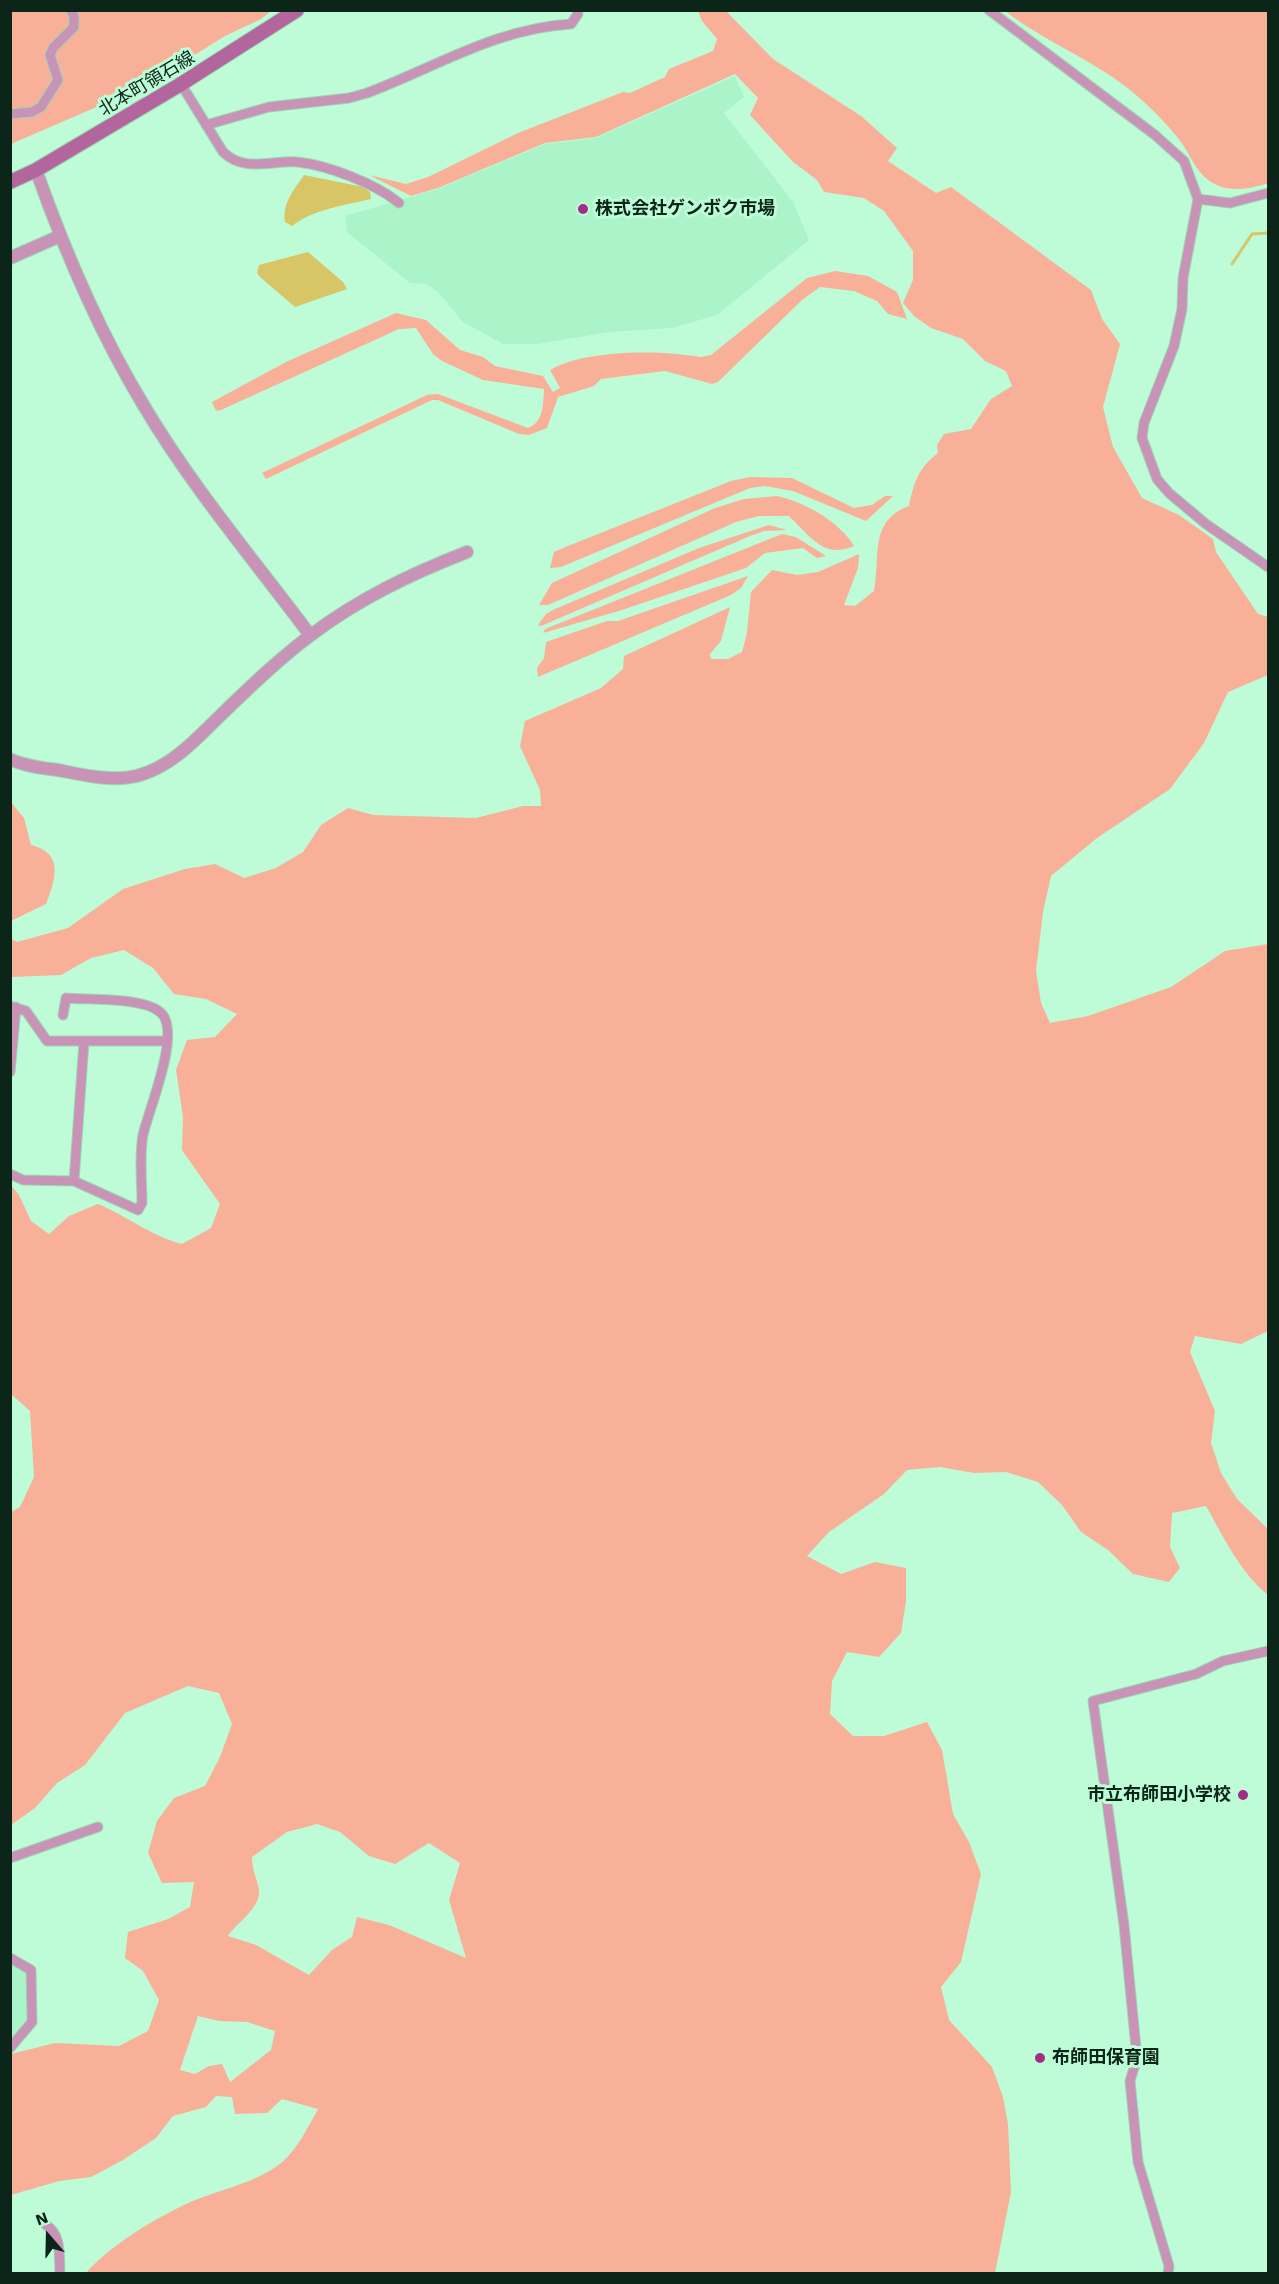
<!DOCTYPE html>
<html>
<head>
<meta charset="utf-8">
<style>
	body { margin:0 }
	#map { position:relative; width:1279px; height:2284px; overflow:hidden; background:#bdfcd7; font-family:"Work Sans",sans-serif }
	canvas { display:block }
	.frame { position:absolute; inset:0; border:12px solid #0b2518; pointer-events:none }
	.north { position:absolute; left:18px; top:2206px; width:60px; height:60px; -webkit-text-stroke:4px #bdfcd7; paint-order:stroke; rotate:340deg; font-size:16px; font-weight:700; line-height:24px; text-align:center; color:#0b2518 }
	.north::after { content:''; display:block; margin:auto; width:21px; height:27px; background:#0b2518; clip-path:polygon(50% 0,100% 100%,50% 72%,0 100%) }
</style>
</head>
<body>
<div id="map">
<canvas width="1279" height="2284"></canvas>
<div class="frame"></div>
<div class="north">N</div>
</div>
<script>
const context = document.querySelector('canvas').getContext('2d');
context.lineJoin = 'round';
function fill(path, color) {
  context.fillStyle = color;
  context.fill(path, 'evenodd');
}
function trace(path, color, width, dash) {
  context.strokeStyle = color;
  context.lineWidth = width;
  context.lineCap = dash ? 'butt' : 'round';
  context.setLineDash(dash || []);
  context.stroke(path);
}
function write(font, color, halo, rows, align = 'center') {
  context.font = font + ' "Work Sans","Noto Sans JP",sans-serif';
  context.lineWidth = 6;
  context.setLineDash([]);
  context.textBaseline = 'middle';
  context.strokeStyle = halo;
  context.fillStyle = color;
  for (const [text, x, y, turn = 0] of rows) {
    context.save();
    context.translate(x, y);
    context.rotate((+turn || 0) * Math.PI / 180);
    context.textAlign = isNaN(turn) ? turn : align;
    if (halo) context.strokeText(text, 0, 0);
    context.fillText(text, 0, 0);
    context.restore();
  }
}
const built = new Path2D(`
	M735 76 744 97 724 113 793 202 809 240 717 315 672 328 609 332 537 344H503L463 322 438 292 426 284 410 283 347 232 345 216 438 189 545 144 596 138Z
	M11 1964 28 1974 29 2020 11 2042Z`);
const green = new Path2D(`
	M11 11H271L261 19 225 36 145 86 11 144Z
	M698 11H726L773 59 861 116 897 148 888 161 936 193 951 187 1091 290 1102 319 1120 344 1103 407 1113 447 1142 498 1179 515 1213 539 1216 552 1258 614 1268 617V675L1228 692 1204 743 1170 789 1097 838 1051 876 1043 912 1036 971 1041 1003 1050 1023 1088 1016 1171 987 1225 951 1268 944V1331L1241 1344 1195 1336 1190 1352 1215 1411 1211 1443 1221 1473 1237 1499 1268 1529V1595C1240 1572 1224 1538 1206 1506L1172 1513 1170 1547 1180 1568 1169 1582 1133 1574 1108 1550 1081 1532 1062 1505 1038 1482 1006 1472 974 1473 940 1467 907 1470 884 1494 829 1532 807 1556 841 1574 875 1562 906 1568V1601L901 1633 879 1657 847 1652 832 1681 830 1714 853 1736H884L927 1722 942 1750 953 1814 969 1842 981 1874 961 1962 941 1987 949 2020 992 2067 1003 2097 1008 2124 1011 2192 995 2273H86C111 2245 149 2222 184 2205 215 2190 253 2185 281 2163 297 2150 308 2127 318 2109L282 2099 267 2113 235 2114 232 2097 216 2096 206 2107 173 2116 156 2138 123 2160 91 2177 59 2181 11 2195V2054L55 2043 119 2046 148 2031 159 2000 143 1971 125 1958 128 1932 168 1919 190 1907 194 1882 162 1883 148 1853 157 1821 174 1798 205 1786 220 1757 232 1724 219 1693 188 1686 125 1713 85 1765 57 1783 35 1808 11 1825V1512L20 1507 34 1477 30 1411 11 1394V1185L19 1195 31 1221 49 1234 69 1216 98 1204C127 1216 153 1237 182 1244L211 1228 220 1204 182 1150 183 1117 176 1070 187 1040 215 1037 237 1014 206 999 174 994 153 968 124 950 91 958 61 975 11 977V939L17 942 68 928 123 889 185 869 215 864 244 878 276 868 303 852 321 825 348 808 373 815 476 818 523 806H541L540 790 520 746 525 721 601 688 623 669 624 656 730 607 721 641 710 654 711 659H728L742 652 747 633 751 592 772 570 797 575 818 572 859 554 858 568 844 605 855 606 874 591C881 558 868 521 909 506 913 484 919 467 938 453L937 445 944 434 971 429 991 399 1012 386 1006 371 985 361 963 339 931 328 914 316 903 303 913 280V251L884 211 864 198 824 192 817 180 793 162 750 115 758 98 735 74 596 137 545 143 438 188 411 196 369 175 406 184 428 177 518 133 623 92 630 93 665 77 669 69 713 51 717 39 702 21ZM317 1824 340 1832 369 1856 395 1864 429 1843 460 1863 449 1900 466 1958 389 1925 357 1917 352 1937 332 1950 309 1975 256 1945 228 1936C236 1923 261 1908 259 1890 257 1878 252 1871 252 1857L287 1832ZM198 2016 219 2021 247 2022 275 2031 271 2050 230 2082 222 2064 209 2066 195 2074 180 2070Z
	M1005 11H1268V183C1255 188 1233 192 1219 186 1195 176 1192 155 1178 138 1166 123 1151 108 1136 95 1097 61 1046 43 1005 11Z
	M835 271 868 276 897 292 907 319 888 314 877 301 854 291 820 287 802 300 718 382 712 384 665 371 601 379 594 386 558 397 547 428 529 435 519 434 438 400H432L266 479 262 473 427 395 438 394 528 428C544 422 543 404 544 389L483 380 442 361 433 354 416 328 399 329 221 410 216 411 212 402 286 362 396 313 426 320 460 350 483 357 495 366 543 376 553 392 560 388 550 370C587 349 660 350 701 357L711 355 807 278Z
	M750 477 792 478 854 508 872 505 885 496H893L866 521 793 491 765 486 750 488 561 567 550 568 554 552 563 548 731 481Z
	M777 496C805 502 840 522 854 546 824 560 809 535 789 516H759L736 522 548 605H539L552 583 715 508 744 499Z
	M769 525 787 530 764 531 750 536 541 626 538 625 546 614 555 609 699 548Z
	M782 534 796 537 826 556 817 558 803 548 765 553 746 568 622 610 543 633 545 629Z
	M748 576 741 588 731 595 538 677 537 668 544 658 546 642 607 621H618Z
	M10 801 24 818 31 845C64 853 56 879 46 904L11 921Z`);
const water = new Path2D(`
	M304 175 363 187 370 192 371 199C346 205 313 209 292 226L285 222C282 203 294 190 304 175Z
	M308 252 343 282 347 289 295 307 260 277 257 273 259 265Z`);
const stream = new Path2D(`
	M1232 264 1252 234 1268 233`);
const minor = new Path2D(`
	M989 10 1155 135 1184 161 1198 199 1183 278 1182 309 1174 346 1144 423 1142 438 1157 479 1169 493 1206 524 1268 567
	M181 84 223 152C245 173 271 160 297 162 328 165 376 184 399 203
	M10 114 32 112 41 107 58 80 50 55 53 48 74 27V17L71 10
	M206 125 269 107 349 98 367 93C434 68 497 28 571 24L578 14 577 10
	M1198 199 1230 203 1268 193
	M10 1006 26 1011 47 1041H167
	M10 1072 16 1007
	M10 1174 23 1180 74 1181 138 1210 142 1203C142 1182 139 1156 143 1135 148 1111 183 1030 160 1012 142 997 90 1000 66 998L63 1015
	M74 1181 84 1042
	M10 1858 98 1827
	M10 1958 31 1970 32 2022 10 2048
	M46 2225C62 2235 59 2256 60 2274
	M1168 2274 1169 2266 1138 2162 1130 2081 1137 2058 1124 1925 1093 1701 1196 1674 1223 1661 1268 1651`);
const tertiary = new Path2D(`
	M36 170C65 252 99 332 144 406 192 487 254 560 310 635
	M10 258 60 236
	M10 759C26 767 46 768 63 771 87 776 117 782 140 775 174 765 198 737 223 713 251 686 280 658 311 635 360 598 411 574 467 552`);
const secondary = new Path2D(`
	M10 182 36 170 181 84 297 10`);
const markers = [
	[583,209,6,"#a22d87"],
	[1243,1795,6,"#a22d87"],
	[1040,2058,6,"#a22d87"]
];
const streetNames = [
	["北本町領石線",147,84,-31]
];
const poiNames = [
	["株式会社ゲンボク市場",595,209],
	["市立布師田小学校",1231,1795,"right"],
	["布師田保育園",1052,2058]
];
fill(built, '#abf3c9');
fill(green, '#f9b098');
fill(water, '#d8c566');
trace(stream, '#d8c566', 3);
trace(minor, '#9dd5b5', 11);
trace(tertiary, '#9dd5b5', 14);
trace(secondary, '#9dd5b5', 16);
trace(minor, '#c893b7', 9);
trace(tertiary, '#c893b7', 12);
trace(secondary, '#b3669d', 14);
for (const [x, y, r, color] of markers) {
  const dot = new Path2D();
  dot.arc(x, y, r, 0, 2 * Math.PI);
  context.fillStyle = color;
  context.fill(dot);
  trace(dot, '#bdfcd7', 2);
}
write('18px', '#0b2518', '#bdfcd7', streetNames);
write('bold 18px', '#0b2518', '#bdfcd7', poiNames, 'left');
</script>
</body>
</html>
